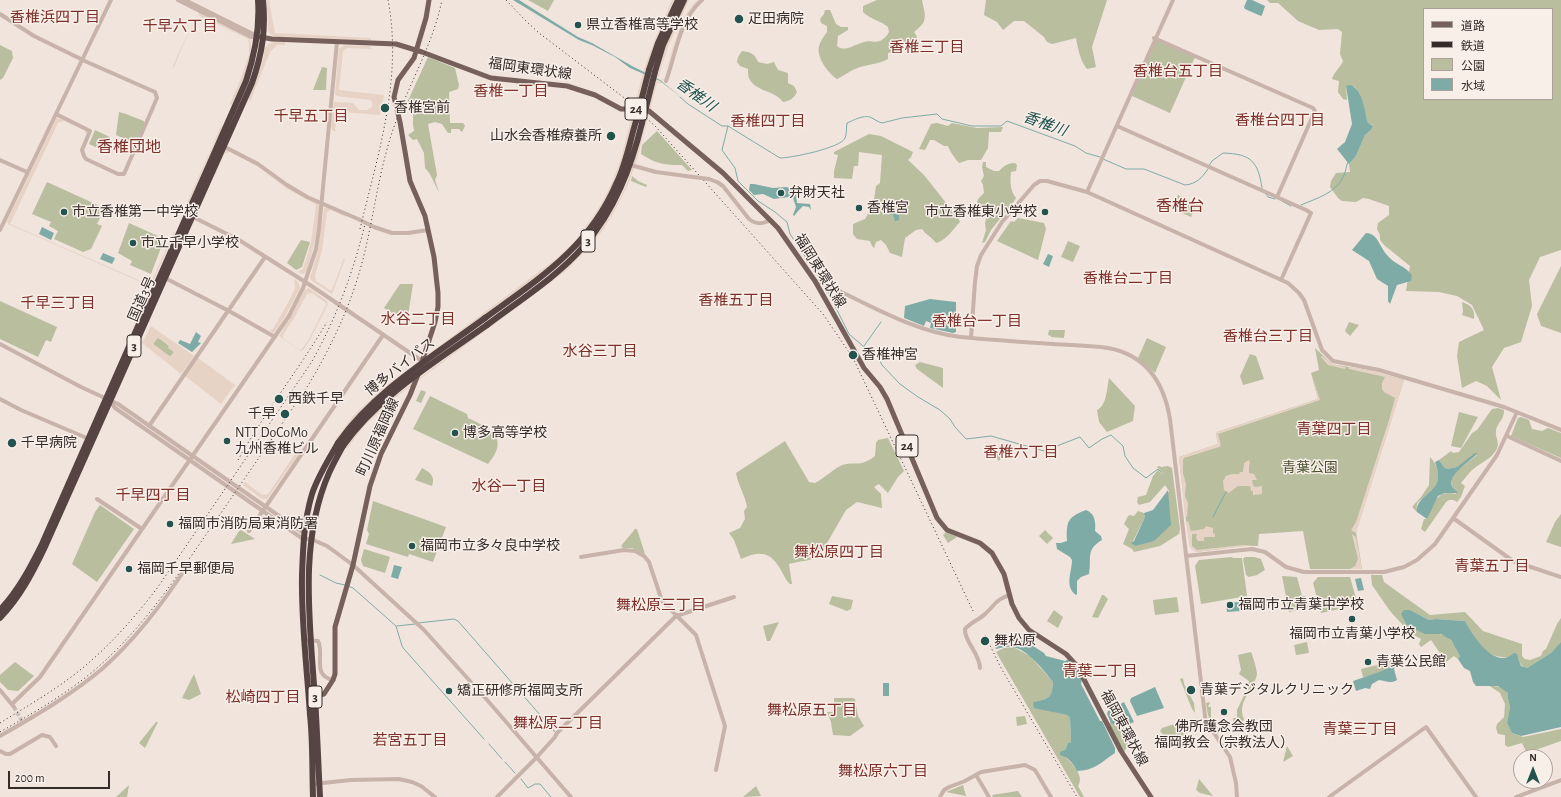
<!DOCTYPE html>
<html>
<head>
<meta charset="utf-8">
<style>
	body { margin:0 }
	#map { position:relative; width:1561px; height:797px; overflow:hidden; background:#f0e4dd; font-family:"Alegreya Sans","Noto Sans JP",sans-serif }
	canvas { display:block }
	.legend { position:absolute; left:1423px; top:8px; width:130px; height:92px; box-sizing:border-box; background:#f8efe9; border:1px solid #aaa19c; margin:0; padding:5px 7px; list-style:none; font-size:12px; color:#352b29 }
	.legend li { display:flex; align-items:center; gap:8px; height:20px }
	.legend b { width:20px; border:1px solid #aaa19c }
	.north { position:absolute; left:1513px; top:749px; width:40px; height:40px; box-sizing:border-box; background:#f8efe9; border:1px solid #aaa19c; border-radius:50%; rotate:0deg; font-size:11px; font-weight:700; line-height:16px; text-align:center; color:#352b29 }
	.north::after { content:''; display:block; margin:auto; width:14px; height:18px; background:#22534f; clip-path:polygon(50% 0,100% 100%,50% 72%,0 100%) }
	.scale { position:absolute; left:8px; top:771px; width:102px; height:18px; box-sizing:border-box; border:2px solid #352b29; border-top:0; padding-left:5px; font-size:12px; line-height:14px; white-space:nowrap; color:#352b29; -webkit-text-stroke:3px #f8efe9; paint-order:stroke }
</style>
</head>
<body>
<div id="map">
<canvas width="1561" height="797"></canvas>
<ul class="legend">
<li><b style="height:5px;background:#76605b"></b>道路</li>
<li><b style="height:5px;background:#352b29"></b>鉄道</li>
<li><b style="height:11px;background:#b8be9e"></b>公園</li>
<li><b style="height:11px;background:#7eaba6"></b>水域</li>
</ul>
<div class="north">N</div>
<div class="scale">200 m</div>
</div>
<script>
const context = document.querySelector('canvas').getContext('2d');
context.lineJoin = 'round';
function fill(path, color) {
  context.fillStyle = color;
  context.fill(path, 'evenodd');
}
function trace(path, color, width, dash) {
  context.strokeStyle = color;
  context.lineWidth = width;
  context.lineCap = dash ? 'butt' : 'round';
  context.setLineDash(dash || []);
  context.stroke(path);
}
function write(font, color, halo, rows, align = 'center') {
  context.font = font + ' "Alegreya Sans","Noto Sans JP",sans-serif';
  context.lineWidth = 3;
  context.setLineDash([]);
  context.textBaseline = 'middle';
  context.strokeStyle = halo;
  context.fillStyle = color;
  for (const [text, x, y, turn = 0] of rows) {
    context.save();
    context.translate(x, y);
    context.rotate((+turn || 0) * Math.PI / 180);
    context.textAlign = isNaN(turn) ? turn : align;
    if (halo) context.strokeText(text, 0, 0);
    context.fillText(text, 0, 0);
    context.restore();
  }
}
const green = new Path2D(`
	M528 0H554L548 11Z
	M877 0H922C925 16 929 21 914 32L917 37 916 43 895 47 892 52 888 53V59C879 64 870 64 860 67 851 70 845 75 837 79 828 73 816 57 819 46 821 40 824 36 827 32V26L821 23 820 19 824 14 825 10H830L836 24 841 27H848V30L838 36 837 46C845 53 855 44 864 42 869 40 875 43 880 41 884 39 887 36 889 32L888 27C881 21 870 19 863 12V6Z
	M986 0H1107L1092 47 1096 67 1087 69C1080 60 1078 49 1076 38L1052 44 1047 42 1044 37 1024 21H1014L1003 30 997 22 984 15Z
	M1267 0H1561V250L1540 257 1529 280 1532 306 1521 342 1504 348 1492 367 1501 400 1487 386 1476 381 1462 388 1457 356 1459 342 1484 330 1472 305 1457 296 1439 292 1406 291 1410 266 1384 245 1380 240V235L1377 229 1378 223 1389 215V206L1369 199 1363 198 1356 202 1342 201 1338 198 1330 187 1331 181 1336 173 1350 172 1349 164 1356 156 1365 135 1371 130 1373 125 1368 124 1360 94 1355 87 1346 86 1347 100 1343 99 1338 92 1339 81 1332 79C1334 72 1340 68 1343 61L1340 54 1342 32 1338 29 1319 30 1298 21 1278 3H1270ZM1424 9H1552V99H1424Z
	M1156 40 1195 57 1170 113 1132 96Z
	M0 45 12 51 13 58 3 78 0 80Z
	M742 51C751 52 755 54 758 62L767 64 774 62 778 70 788 73V83L794 86 797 92C794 98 790 101 783 102 775 90 755 92 749 78 748 76 748 72 748 69L740 66 737 62 738 57Z
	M428 57 455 68 459 85 458 89 449 92 450 123H463L465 126 462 132 459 129H451V133H448L442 124 435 122 428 124 437 175 435 180 439 192C434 184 432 175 425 168L424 153 417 139 413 140 408 135 414 131 413 124V114L418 110 417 105H406Z
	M322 67 327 68 326 90H313Z
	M119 112 126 114 144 121 145 124 137 141 134 143 116 135Z
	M937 123 948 126 952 123 977 128 1003 127 1001 132H989L988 148 981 160H968L959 163C956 160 949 150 948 146H944L934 140H930L925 150 919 149 931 124Z
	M95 130 110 137 104 151 89 144Z
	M657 131 692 170 688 171 682 165C665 165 656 164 641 154L642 145Z
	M869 134 881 136 913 152 911 157 908 160 924 175 958 218 960 222C953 229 946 241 936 243 932 237 926 235 922 229L916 230 905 238 902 257 890 253 886 245 881 240 876 242 874 248 872 246 870 241 857 239 853 234V224L865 219 873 206 876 186 880 183 882 155 859 152 858 166H854L852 179 834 178V171L838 155 834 154V152Z
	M983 162H986V167L994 171H999C1004 166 1007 163 1015 163L1017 165 1016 171 1011 172C1010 181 1010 191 1016 198L1015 200 991 230 985 242 982 243 986 230 985 223 987 216V211L981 207 977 203 978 199 984 193 983 185 981 181 984 176 982 167Z
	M632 176 638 181 647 185 646 187 631 181Z
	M47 182 102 207 104 210 97 224 102 226 91 249 83 252 54 239 58 231 49 226 51 222 32 214Z
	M1178 195 1197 204 1191 217 1172 208Z
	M1018 218 1044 223 1046 229 1038 260 997 241 1011 221 1014 222Z
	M129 223 158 236 162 245 151 274 130 265 132 261 118 253Z
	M301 240 310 242 302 267 296 270 287 263Z
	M1068 241 1080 246 1073 262 1061 257Z
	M1561 266V333L1541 326 1537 314Z
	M400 284H413L407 322 384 308Z
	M0 301 57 327 51 342 46 340 38 357 0 339Z
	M1462 302C1471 305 1475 309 1474 319L1462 315 1463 312Z
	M1349 322 1359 325 1350 336 1345 331Z
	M1049 330H1065L1064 338 1051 337V336L1048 335Z
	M158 337 169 346 174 352 170 357 153 344Z
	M1147 338 1166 347 1155 373 1138 358Z
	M1315 348 1332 364 1371 371 1404 380 1356 532 1362 569H1310L1303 531 1259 534 1258 546H1245L1196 552 1190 547 1186 520 1179 457 1218 444 1216 434 1217 432 1318 399 1311 373 1319 370Z
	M1250 354 1256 356 1264 379 1243 385 1240 376Z
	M920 362 943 368V388L917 369 915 365Z
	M1109 378 1135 406 1133 421 1107 432 1099 422 1097 410C1107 406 1107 387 1109 378Z
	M421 390 426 392 421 403 416 401Z
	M430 396 467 414 468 418C491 429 510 438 488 464L413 429Z
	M1498 408 1504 410C1504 421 1498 421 1496 430 1495 435 1498 440 1498 445 1496 456 1484 461 1476 467 1470 471 1466 477 1461 483L1465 486 1461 497 1457 502C1453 499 1450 499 1446 502L1425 532 1421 529 1424 519H1427C1433 504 1437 489 1456 494 1455 491 1453 488 1452 485 1448 475 1470 461 1477 455V453L1457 467 1447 469 1444 467 1439 460 1451 451 1453 453 1459 452 1472 433 1477 430 1492 409Z
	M1459 412 1478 417 1461 448 1451 446Z
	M1521 417 1529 420 1532 429 1542 431 1548 428 1561 433V458L1511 436 1518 418Z
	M888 438 904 471 898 477 888 493 879 484 874 487 881 494 882 508 857 502 846 510 819 557C810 561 799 561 789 564L792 584H790L787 581C775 558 768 546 741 559L734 540 729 533 740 528 745 519 744 511 747 507C745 495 738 485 736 473L785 441 809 482 815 483C823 479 835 468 842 465 856 461 859 468 875 456L876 443 878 440Z
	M1002 452 1010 454 998 461 996 454Z
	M1430 457C1439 466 1442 480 1432 491 1428 495 1422 498 1418 502 1416 505 1417 508 1417 512L1412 507 1421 497 1429 485Z
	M1159 466 1161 467 1168 466 1172 468 1180 529 1179 534 1160 546 1134 552 1132 549 1123 544 1129 529 1124 524 1128 516 1130 515 1134 516 1138 511 1144 513 1145 517 1132 543 1135 546 1169 491 1165 485 1150 502 1139 505 1137 502 1138 497 1146 495 1153 476 1158 470 1162 474 1163 473 1157 467Z
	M422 468C429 472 436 476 432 486L415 480Z
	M373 501 446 527 433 562 409 554 408 557 366 544 369 534 367 530Z
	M100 505 134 529 97 582 72 564 95 512Z
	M1561 514V547L1546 542 1555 522Z
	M635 529H637L645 554 632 548H623L621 546Z
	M241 530 255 539 231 544 239 531Z
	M1045 530 1053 538 1047 544 1039 536Z
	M946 532 957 537 948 543 943 535Z
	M364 549 390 557 385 573 363 566 361 560Z
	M1232 557 1233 558H1242L1247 596 1201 604 1195 566 1199 560Z
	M1245 557H1254L1261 559 1265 570 1257 575 1249 577 1246 575 1243 559Z
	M1371 575H1382L1384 582 1430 615 1465 612 1483 631 1522 644V656L1525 659 1530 660 1541 656 1543 651 1546 649 1557 624 1561 618V642L1559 645 1551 653 1527 668C1521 667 1520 663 1518 658 1511 656 1508 658 1502 657 1484 656 1472 636 1465 621L1436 619 1429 620 1410 610 1425 634C1448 633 1449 635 1460 656L1458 659 1454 656 1446 662 1431 640 1421 647 1419 644 1421 639 1409 632 1390 611 1372 585Z
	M1282 576 1297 577 1302 596H1305L1308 608 1289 612Z
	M1318 577H1350L1358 605 1321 613 1313 583Z
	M1102 595H1104L1108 599 1098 618 1092 617Z
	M832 596 853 600 851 609 847 611 829 604Z
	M1177 597 1179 612 1155 615 1153 600Z
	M1054 610 1063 617 1058 628 1047 621Z
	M779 622 770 641H767L763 626Z
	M1307 642 1309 653 1296 655 1294 645Z
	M1013 647 1030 656 1053 682C1052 699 1048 699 1033 702L1054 712 1067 715 1070 718 1071 742 1068 743 1065 750V757C1072 763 1085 776 1078 786L1084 797H1080L996 652 1004 648Z
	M1251 652C1253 656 1257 670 1257 674 1255 688 1236 702 1244 719L1242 725 1241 722 1234 724 1233 718H1237V710L1248 687 1249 681 1239 674 1241 670 1238 655Z
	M1388 657 1392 659 1393 666 1374 676 1363 677 1361 669 1385 663 1386 658Z
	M15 662 34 676 18 691 8 690 0 682V675Z
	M194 674 201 694 189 700 182 698Z
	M1183 678 1184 684 1194 703 1195 713 1192 709 1180 679Z
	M1488 685 1500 687 1509 693 1508 699 1510 707 1507 723 1512 733 1523 737 1561 729V741L1527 753 1522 743 1508 747 1505 745V735L1498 734 1496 728 1497 724 1504 717 1505 704 1500 693Z
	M834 698H853L855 699 858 716 864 726 850 736 833 735 831 722 827 712H834Z
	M1210 702 1208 707H1211V719H1213L1216 729H1225L1217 734C1209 722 1208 717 1206 703Z
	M1025 716 1027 724 1017 726 1016 717Z
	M156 722H158L145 748 139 743Z
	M1110 722 1125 724 1126 726 1128 725 1130 729 1128 730 1132 735 1124 753 1109 725Z
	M1175 724H1180L1192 741 1173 746 1160 731 1162 728Z
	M1287 746 1293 756 1283 762Z
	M1199 779 1213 796 1200 793 1196 790Z
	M129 785 127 797H116Z
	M963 785 966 796 946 792Z
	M756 786 761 796 743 797Z
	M1018 791 1022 797H993L992 795Z`);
const plaza = new Path2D(`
	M267 0H269L275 33 371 38V40L370 41 273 36 269 33 268 29Z
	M672 0H674L655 42 647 69 623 159 604 204 592 223 577 241 558 260 537 277 384 390 360 411 336 441 335 440 353 416 383 388 556 259 576 240 590 221 602 203 613 180 621 159 644 69 654 42Z
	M687 0H689L668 47 657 81 659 82 664 78 672 50 683 19 690 8 696 1 699 0 691 8 685 19 673 50 663 81 661 83H657L636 163 627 187 615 210 603 230 587 249 567 270 392 400 364 426 347 449 346 448 363 425 391 399 487 328 586 248 601 229 614 209 626 186 634 163 666 46Z
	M199 13 250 39 251 46 250 59 243 79 232 105 230 104 241 78 249 54V43L248 39 198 15 180 52 174 68 173 67 179 52Z
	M274 42H285V45H277L270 52 250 102 248 98 258 69 260 67 264 56V49L268 44Z
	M344 45 369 46 372 49 347 48 343 51 339 90 384 95 380 115 341 112 337 115 335 129 336 131H333L331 127 334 102 353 103 359 110H367L372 107V102L370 100 337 96 335 94 339 49Z
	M57 117 87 130V133H85V130L64 121 58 123 10 224 150 285 174 231 175 232 151 286H150L8 224 7 221Z
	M222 124 220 133 212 148 187 208 184 210Z
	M225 149 247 158 320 205 317 230 313 249 307 270 304 274 297 272 303 269 311 242 316 206 315 204 286 188 257 166 230 152 224 154 215 175 214 173Z
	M326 207 346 215 345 217 331 210 327 212 322 251 315 276 316 281 330 290H332L344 258 345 259 332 294 312 281 310 278 318 250 324 209Z
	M294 279 298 282 300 288 286 315 275 332 273 333 269 330 273 329 290 299 295 288Z
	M309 288 327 301 328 304 311 338 303 350 301 351 279 336 293 313 305 290ZM312 293 326 303V305L310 337 302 349 300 350 283 338V335L294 318 307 294Z
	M151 326 194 356 181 374 142 343ZM158 338 169 345 168 348 174 352 171 357 153 344Z
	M1322 356 1332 364 1345 367V369L1328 365 1321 357Z
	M198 358 235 385 221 404 185 376Z
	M1349 367 1371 371 1404 380 1356 533 1351 530 1356 522 1389 420 1395 398 1384 392 1382 389V383L1385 377 1349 369Z
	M1311 373 1320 400 1218 434 1221 445 1219 447 1184 458 1183 460V473L1186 484 1185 496 1188 503 1187 517H1185L1179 457 1218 444 1216 434 1217 432 1318 399Z
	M297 451 298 455 267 499H262L243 485 245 482 262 495 268 494Z
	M1249 460 1250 464 1249 465V473L1254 474 1257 480H1252L1253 485 1255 487 1262 486V494L1253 495V491H1251L1250 486H1238L1229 493 1224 490 1223 481 1226 476 1232 474H1239L1240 472H1243L1244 463Z
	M1188 521 1191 531 1204 529 1206 526 1213 528V533L1215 534V537H1205L1204 538V541H1198L1196 538 1197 534H1192V546L1197 550 1243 545 1257 546H1245L1196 552 1190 547 1186 522Z
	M1352 534 1356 537 1362 569H1350L1355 566 1358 559Z`);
const water = new Path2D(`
	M513 0H519L578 37 592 43 632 66 660 80 681 97 660 81 630 68 615 57 592 45 579 40Z
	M1247 0H1252L1265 6 1262 15 1261 16 1245 9 1244 7Z
	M1350 85C1364 90 1364 111 1368 123L1373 126 1371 130 1365 135 1356 156 1349 164 1337 149 1345 142 1352 124 1346 86Z
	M750 184H754L773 188 786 187 794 189 796 192 797 203 810 204 811 210 809 207 803 206 799 210 794 216 793 215 796 207 793 198 789 197 774 199 763 194 754 195 749 190Z
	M884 207 892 210 893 212 899 213V220L895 221 893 214 884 215 881 210Z
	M42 227 54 233 51 240 39 234Z
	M1366 233C1378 233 1380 248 1387 255 1394 264 1405 266 1412 275L1411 281 1397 285 1390 304 1388 301V286L1377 279 1369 261 1352 250Z
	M103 253 115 258 112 264 100 259Z
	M1048 254 1053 256 1049 267 1043 264Z
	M930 299 956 302V332L953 333 930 328 931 323 926 321 924 326 904 318 905 306Z
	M196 332 201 336 198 342 201 343 192 352 178 343 180 340 190 344Z
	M1475 453H1477V454C1470 461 1447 476 1452 486 1453 489 1457 491 1458 493H1445L1438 496 1427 519 1417 512C1416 491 1448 495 1435 462L1439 460 1444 467 1447 469 1457 467Z
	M1168 490 1171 525 1154 541 1135 546 1131 543 1134 541 1145 517 1144 513 1153 510Z
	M1086 510C1095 513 1096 523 1095 531L1101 536 1102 540C1085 550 1092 558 1089 574L1081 577 1077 581V594L1076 595C1064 586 1072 572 1072 560L1070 557 1057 549 1056 543H1061L1067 541C1066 521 1068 517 1086 510Z
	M394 565 402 567 398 579 391 577Z
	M1361 578 1364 590 1358 591 1355 579Z
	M1239 602 1240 611 1227 612 1226 603Z
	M1404 610H1410L1429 620 1436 619 1465 621C1472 635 1495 671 1514 653L1517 654 1518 658 1521 666 1527 668 1551 653 1561 642V727L1521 736 1512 733 1507 723 1510 707 1508 699V693L1498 686H1476L1473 682 1470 671 1464 668 1458 659 1460 656 1451 640 1441 634H1425L1407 625 1401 614Z
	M1019 637 1044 653 1046 656 1065 661 1069 659 1082 679 1081 684 1100 721H1102L1115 748V753C1102 762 1093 771 1077 771 1074 764 1068 757 1060 755V752L1065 750 1068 743 1071 742 1070 718 1067 715 1034 708 1033 702C1048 699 1052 699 1053 682 1045 672 1027 648 1012 647 1007 646 1001 648 996 649L994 644Z
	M1396 660 1397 664 1394 669 1397 680C1391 684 1386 681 1379 680L1372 684 1370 689 1365 688 1356 691 1353 681 1382 671 1390 667Z
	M883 683H889V696H883Z
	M1155 687 1164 708 1137 716 1130 701 1131 698Z
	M1124 702 1134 722 1126 726 1125 724 1120 727 1111 723 1107 714 1108 711Z`);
const stream = new Path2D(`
	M680 97 688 104 722 126H728L780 158C791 158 841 148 845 138 847 134 846 128 847 123 854 120 863 115 870 117 874 119 878 122 882 123L902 118 937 114 942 119 972 126H1001L1007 121 1075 146 1086 153 1100 157
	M728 126 722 150 735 168 738 181 758 201 775 212 787 222 790 234 821 280
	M1103 159 1126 169H1144L1185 185C1196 184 1202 178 1208 169
	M1209 166 1212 161 1223 153C1251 154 1258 161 1262 188
	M1266 194 1268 197 1275 199
	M1282 201 1291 206
	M1301 205C1317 198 1337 193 1344 175 1346 171 1346 166 1348 162
	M825 286 849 334 863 346 877 355 882 365 900 384 918 397 940 410 950 419 955 427 966 439 991 436 1044 451 1080 437 1089 448 1102 439 1111 435 1123 446 1125 456 1133 468 1146 478 1158 469 1162 473
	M864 346 881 322
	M1213 517 1226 492
	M320 575 336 583 345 585
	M348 586 353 588 396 626 402 646 404 649 484 739
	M418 623 454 619 458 621 555 732
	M397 626 415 624
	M489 744 502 759
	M505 762 515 773
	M521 779 528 788 535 784H540L551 797`);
const minorTunnel = new Path2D(`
	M14 707 22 721`);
const minor = new Path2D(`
	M178 0 251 37 257 36
	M185 0 257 36
	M0 14 34 36 87 62 155 92 157 98 124 174H118L86 159 84 156 82 150 90 131 56 114
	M1154 38 1313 108 1315 111 1277 197
	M666 81C676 54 679 20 702 0
	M1117 126 1306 210 1311 213 1281 280
	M223 146 258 164 287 185 307 197 358 219 374 227 392 233H408L428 230
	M0 160 27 172
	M627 164 656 172 693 177
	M717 182 723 186 749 219C757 225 762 224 771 220
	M1087 192 1173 0
	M191 216 239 240 310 285 422 361
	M0 230 111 0
	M165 278 229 311 275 337
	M815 281 823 283C866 303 914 332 961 337 992 340 1022 342 1053 344 1071 345 1090 345 1108 348 1146 355 1164 383 1170 419L1205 716 1206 721 1230 757 1236 783 1237 797
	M971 338 975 282 977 266 981 255 1002 222 1034 185 1040 181H1047L1087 192 1288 283 1299 293 1304 300 1322 350 1333 361 1379 370 1504 407 1561 430
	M0 344 81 387 118 404 305 534
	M0 399 21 410 89 439
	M110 401 115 408 303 539H311L327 546 353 565 424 630 488 701 571 797
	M149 426 265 257
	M1507 436 1561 461
	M97 499 142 529
	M1453 518 1513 561 1561 577
	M249 531 383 335
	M1186 556 1252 549 1265 552 1286 567 1304 572H1384L1404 567 1417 560 1435 544 1497 455 1517 412
	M581 557 624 550 635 551 644 556 649 562 662 601 696 635 725 726 716 770
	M303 640 318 641C325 655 311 675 333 680
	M980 668C980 654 964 641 965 629 971 622 979 620 985 614 995 605 996 599 1010 595
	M0 690 14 707
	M12 704 40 677 289 316 303 288 316 249 319 229 337 42
	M0 736C35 716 71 695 102 669 137 638 164 602 189 563
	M0 751 6 754H10L42 735 50 737 56 746
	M976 775 989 797
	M313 784 351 780 399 779 412 782 421 786 435 797
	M497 797 537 757 555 737 557 733 676 616 734 597
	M940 797 944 790 949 787 965 781 981 772 1025 765 1035 770 1051 797
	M1329 797 1426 727 1476 797
	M1516 797 1561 780`);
const major = new Path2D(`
	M260 37 272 39 396 44 422 52 491 78 567 86 595 95 621 109H642L649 111 723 173 778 228 815 281 864 368 880 387 887 399 937 518 947 530 980 543 992 553 1004 574 1012 604 1019 618 1029 630 1066 654 1077 666 1121 751 1151 797
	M421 365 435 322 438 307V293L434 257 425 216 410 181 400 122 394 97 398 80 414 58 426 18 429 0
	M315 696 324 694 333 680 335 674V627L353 565 370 486 381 454 410 395 419 372`);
const highway = new Path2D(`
	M649 70 658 43 678 0
	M655 72 663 45 684 0
	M485 318C540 278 590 247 617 182 626 163 630 141 636 121
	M487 325C520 300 557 277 584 246 615 210 631 168 642 123
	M0 610C18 591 30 568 42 544L246 81C255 54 260 28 258 0
	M0 618C20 597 32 574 44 549L252 83C262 54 266 31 263 0
	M313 797C312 770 313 742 310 715 307 668 301 622 302 575 303 547 304 521 312 494 318 476 329 459 338 443
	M320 797C318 760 317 722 314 685 309 615 300 539 329 473 333 464 338 455 343 446`);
const rail = new Path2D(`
	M506 0 527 22 539 33 627 100 656 127 823 314 853 358 974 613
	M360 229C378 154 403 78 388 0
	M238 460C265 412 299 369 327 322
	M985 635 1001 668 1077 797
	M0 723C29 705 59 688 85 666 112 643 136 616 158 587L311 363C336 319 353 273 365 224
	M0 732C37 711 75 689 107 659 145 623 174 581 203 539 239 487 274 436 309 384 334 342 354 298 365 251 375 209 380 165 395 124 410 82 433 44 442 0`);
const minorBridge = new Path2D(`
	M693 177 709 179 717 182`);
const highwayBridge = new Path2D(`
	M636 121 649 70
	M642 123 655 72
	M338 443C374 391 435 355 485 318
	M343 446C378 396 438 360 487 325`);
const markers = [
	[739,19,5,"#22534f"],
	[578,25,4,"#22534f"],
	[385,108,5,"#22534f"],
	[611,136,5,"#22534f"],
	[781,193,4,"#22534f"],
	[859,208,4,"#22534f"],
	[64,212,4,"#22534f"],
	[1045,212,4,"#22534f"],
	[133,243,4,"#22534f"],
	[853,355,5,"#22534f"],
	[279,399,5,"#22534f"],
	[285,414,5,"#22534f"],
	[455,433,4,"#22534f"],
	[227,441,4,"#22534f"],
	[12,443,5,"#22534f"],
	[170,524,4,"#22534f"],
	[412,546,4,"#22534f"],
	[129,569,4,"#22534f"],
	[1230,605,4,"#22534f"],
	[1352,619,4,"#22534f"],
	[985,641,5,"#22534f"],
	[1368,662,4,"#22534f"],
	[1191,690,5,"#22534f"],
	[449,691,4,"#22534f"],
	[1224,712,4,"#22534f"]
];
const shields = [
	[636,109,22],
	[588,241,14],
	[134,346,14],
	[907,446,22],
	[315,697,14]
];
const shieldNames = [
	["24",636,109],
	["3",588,241],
	["3",134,346],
	["24",907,446],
	["3",315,697]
];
const poiNames = [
	["疋田病院",748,19],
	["県立香椎高等学校",586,25],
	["香椎宮前",394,108],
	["山水会香椎療養所",602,136,"right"],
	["弁財天社",789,193],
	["香椎宮",867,208],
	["市立香椎第一中学校",72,212],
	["市立香椎東小学校",1037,212,"right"],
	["市立千早小学校",141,243],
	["香椎神宮",862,355],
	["西鉄千早",288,399],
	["千早",276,414,"right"],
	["NTT DoCoMo",235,433],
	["九州香椎ビル",235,449],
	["博多高等学校",463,433],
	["千早病院",21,443],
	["福岡市消防局東消防署",178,524],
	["福岡市立多々良中学校",420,546],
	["福岡千早郵便局",137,569],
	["福岡市立青葉中学校",1238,605],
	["福岡市立青葉小学校",1352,634,"center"],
	["舞松原",994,641],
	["青葉公民館",1376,662],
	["青葉デジタルクリニック",1200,690],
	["矯正研修所福岡支所",457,691],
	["佛所護念会教団",1224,727,"center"],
	["福岡教会（宗教法人）",1224,743,"center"]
];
const streetNames = [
	["福岡東環状線",530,69,8],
	["福岡東環状線",820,271,58],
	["国道3号",142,299,-66],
	["博多バイパス",400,367,-38],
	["町川原福岡線",378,437,-66],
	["福岡東環状線",1124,728,62]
];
const parkNames = [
	["青葉公園",1310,468]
];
const neighbourhoodNames = [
	["香椎浜四丁目",55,17],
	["千早六丁目",180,26],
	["香椎三丁目",927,47],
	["香椎台五丁目",1178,71],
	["香椎一丁目",511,91],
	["千早五丁目",311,116],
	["香椎台四丁目",1280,120],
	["香椎四丁目",768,121],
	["香椎台二丁目",1128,278],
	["香椎五丁目",736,300],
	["千早三丁目",58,303],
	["水谷二丁目",418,319],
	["香椎台一丁目",977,321],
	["香椎台三丁目",1268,336],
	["水谷三丁目",600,351],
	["青葉四丁目",1334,429],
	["香椎六丁目",1021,452],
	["水谷一丁目",509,486],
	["千早四丁目",153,495],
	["舞松原四丁目",839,552],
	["青葉五丁目",1492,566],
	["舞松原三丁目",661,605],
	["青葉二丁目",1100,671],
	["松崎四丁目",263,697],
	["舞松原五丁目",812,710],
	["舞松原二丁目",558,723],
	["青葉三丁目",1360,729],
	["若宮五丁目",410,740],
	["舞松原六丁目",883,771]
];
const waterNames = [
	["香椎川",696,95,36],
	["香椎川",1045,124,20]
];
const quarterNames = [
	["香椎団地",129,147],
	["香椎台",1180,206]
];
fill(green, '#b8be9e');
fill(plaza, '#e7d3c5');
fill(water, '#7eaba6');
trace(stream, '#7eaba6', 1);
trace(minorTunnel, '#cbbfb9', 4, [4, 2]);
trace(minor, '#c7b3aa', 4);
trace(major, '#76605b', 5);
trace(highway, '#554441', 6);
trace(rail, '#352b29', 1, [1, 3]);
trace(minorBridge, '#c7b3aa', 4);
trace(highwayBridge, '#554441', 6);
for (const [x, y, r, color] of markers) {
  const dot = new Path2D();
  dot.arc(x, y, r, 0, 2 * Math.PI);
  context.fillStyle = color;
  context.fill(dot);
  trace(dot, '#f8efe9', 1.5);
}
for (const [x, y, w] of shields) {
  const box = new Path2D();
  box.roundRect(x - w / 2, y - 11, w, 22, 3);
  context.fillStyle = '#f8efe9';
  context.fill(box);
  trace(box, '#352b29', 1);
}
write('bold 13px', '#352b29', null, shieldNames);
write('14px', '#352b29', '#f8efe9', poiNames, 'left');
write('14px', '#352b29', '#f8efe9', streetNames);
write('14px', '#4a512f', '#f8efe9', parkNames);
write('15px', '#7d2f29', '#f8efe9', neighbourhoodNames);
write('italic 15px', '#22534f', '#f8efe9', waterNames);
write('16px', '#7d2f29', '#f8efe9', quarterNames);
</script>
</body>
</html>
